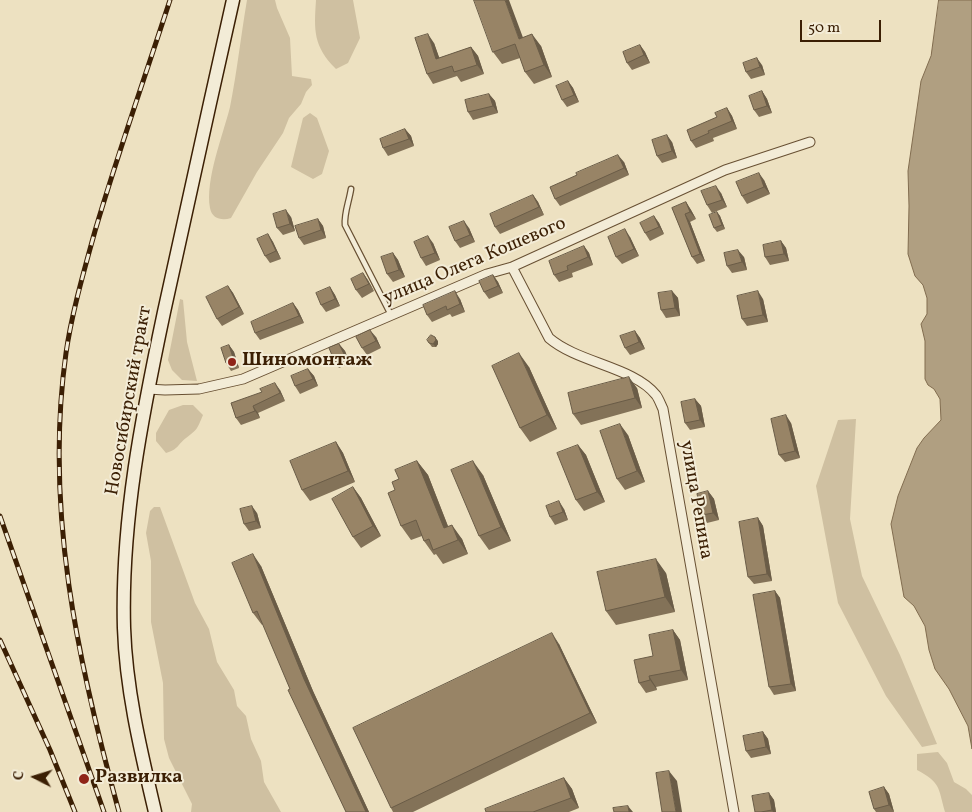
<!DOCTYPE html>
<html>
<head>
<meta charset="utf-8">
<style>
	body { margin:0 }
	#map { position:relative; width:972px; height:812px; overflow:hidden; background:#ede1c1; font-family:Vollkorn,serif }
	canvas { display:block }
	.north { position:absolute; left:10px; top:752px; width:50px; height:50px; -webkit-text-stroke:4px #f3ecd7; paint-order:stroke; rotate:275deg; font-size:14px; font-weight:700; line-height:20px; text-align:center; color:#3b1f04 }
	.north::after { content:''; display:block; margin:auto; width:18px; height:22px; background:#3b1f04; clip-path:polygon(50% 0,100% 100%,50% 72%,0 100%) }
	.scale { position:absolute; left:800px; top:20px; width:81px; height:22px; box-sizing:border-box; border:2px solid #3b1f04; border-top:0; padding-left:6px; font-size:15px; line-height:18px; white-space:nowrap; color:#3b1f04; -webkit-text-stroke:4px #f3ecd7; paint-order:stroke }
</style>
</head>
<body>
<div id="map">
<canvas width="972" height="812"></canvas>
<div class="north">С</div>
<div class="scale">50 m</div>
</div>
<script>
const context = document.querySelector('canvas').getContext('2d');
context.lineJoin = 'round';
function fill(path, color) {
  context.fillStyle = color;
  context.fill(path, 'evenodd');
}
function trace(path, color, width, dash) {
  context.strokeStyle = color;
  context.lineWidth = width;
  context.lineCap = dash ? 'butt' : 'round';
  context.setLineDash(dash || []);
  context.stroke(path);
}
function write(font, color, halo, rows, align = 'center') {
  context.font = font + ' Vollkorn,serif';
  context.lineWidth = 4;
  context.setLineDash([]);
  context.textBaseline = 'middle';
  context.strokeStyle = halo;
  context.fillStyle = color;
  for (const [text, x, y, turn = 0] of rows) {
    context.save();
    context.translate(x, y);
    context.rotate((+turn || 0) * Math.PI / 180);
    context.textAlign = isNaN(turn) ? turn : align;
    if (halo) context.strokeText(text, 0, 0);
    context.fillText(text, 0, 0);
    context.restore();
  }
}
const green = new Path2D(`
	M247 0H275L277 8 290 38 292 76 311 79 312 85 306 92 301 104 289 118 283 133 257 172 231 218C222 221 212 219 210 208 205 180 223 135 230 107 237 72 241 35 247 0Z
	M316 0H353L360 38 348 63 336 69C313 46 314 30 316 0Z
	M310 113 317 118 329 151 322 174 313 179 291 167 303 118Z
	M180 299 183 300 187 342 197 381 182 380 172 370 168 360Z
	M183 405H193L203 415C197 429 198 429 186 438 177 445 179 449 166 453L156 441V433L169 410Z
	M856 419 850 519 862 576 900 655 937 744 922 747 886 696 838 603 816 486 838 420Z
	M154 507H160L195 603 209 629 217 662 234 690 237 706 246 716 251 739 261 761 264 782 281 812H191L192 804 169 758 164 739 163 683 151 622V561L146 533 150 511Z
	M938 752 947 763 954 782 966 789 972 795V812H945C938 787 941 783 917 770V754Z`);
const water = new Path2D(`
	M939 0H972V749L968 726 949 689 935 669 929 650 925 626 914 606 904 597 891 524 898 496 917 448 924 438 941 420 940 399 934 389 928 385 925 379V341L921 324 927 314V298L923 285 915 276 908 254 909 206 908 171 921 81 931 56Z`);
const lane = new Path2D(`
	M351 189C349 202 344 213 345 225L391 315`);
const street = new Path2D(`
	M512 267 549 338C578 363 634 367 656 395 659 399 661 405 663 409L734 812
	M148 389 165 390 199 389 243 379 487 274 512 267 725 170 810 142`);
const secondary = new Path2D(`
	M155 812C141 752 126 690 124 628 121 521 142 416 164 312 186 208 210 104 233 0`);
const rail = new Path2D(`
	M0 516 104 812
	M0 640 50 750 75 812
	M119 812C78 663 44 509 66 353 72 312 84 271 95 231 118 153 145 77 170 0`);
const wall = new Path2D(`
	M522 37 541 46 552 77 534 84 525 72 520 58 502 64 493 52Z
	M434 43 439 58 471 47 478 56 484 74 461 82 457 76 433 84 427 74Z
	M640 45 645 52 650 63 632 70 627 63Z
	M762 65 765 75 751 79 746 72Z
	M568 81 573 88 579 102 567 107 562 100Z
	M762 91 767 99 772 113 759 117 754 110Z
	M489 94 495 101 498 113 473 120 468 112Z
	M727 108 732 116 737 129 713 138 714 141 696 148 691 141Z
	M405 129 411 136 414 146 388 156 383 148Z
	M672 142 677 158 662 163 657 156Z
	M624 162 629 175 560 206 555 199 577 175Z
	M764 180 770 194 747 204 742 196Z
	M721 193 727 207 712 213 707 205Z
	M533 195 538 202 544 215 500 234 495 227Z
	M686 202 691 210 696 219 690 222 705 261 697 264 692 257 672 208Z
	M717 212 720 216 725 229 717 232 714 228Z
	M654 216 659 223 664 234 650 241 645 233Z
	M291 217 295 231 283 235 277 228Z
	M318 219 323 226 326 238 304 245 299 238Z
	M469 228 475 242 460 248 455 241Z
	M268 234 273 242 281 259 270 263 265 256Z
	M630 237 639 256 622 264 616 257Z
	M781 241 786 248 789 261 770 265 765 257Z
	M433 243 440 260 426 266 421 258Z
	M584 246 589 253 593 265 572 273 573 277 559 282 554 275Z
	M393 253 398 260 405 277 393 282 387 274Z
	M744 257 747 270 732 273 727 266Z
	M363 273 374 291 362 298 356 290Z
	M493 275 498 282 503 293 489 299 484 292Z
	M228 286 233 293 244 314 222 326 217 319Z
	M330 287 335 295 340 306 326 312 321 305Z
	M672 291 678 298 680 316 666 318 661 310Z
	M460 299 465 312 452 317 450 314 432 322 427 315Z
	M763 299 768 322 747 326 742 319Z
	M293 303 298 310 304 323 260 340 255 333Z
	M635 331 640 338 645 349 630 355 625 348Z
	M376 337 381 348 367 355 362 348Z
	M438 341V344L436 347H432L429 343Z
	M339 344 345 351 350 363 339 368 334 360Z
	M229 345 234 352 239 368 231 371 226 363Z
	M529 367 557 429 530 442 520 428Z
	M308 369 314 376 318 386 300 394 295 386Z
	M637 388 642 408 581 425 573 414Z
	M280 390 285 401 258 413 260 418 241 425 236 418 231 403Z
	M695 399 701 406 705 427 690 430 685 423Z
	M791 423 800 458 785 462 779 455Z
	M628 435 645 482 625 490 617 479Z
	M336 442 343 453 355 482 310 501 302 490Z
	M578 445 586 455 605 502 584 511 576 500Z
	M417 461 428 475 448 526 462 539 468 554 443 564 436 554 434 555 424 541 422 536 411 540 401 526 395 490 399 479Z
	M483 475 511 541 489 550 479 536Z
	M353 487 361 498 381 536 361 548 353 537Z
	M708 491 714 499 719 520 707 523 702 515Z
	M564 509 568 520 555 525 550 517Z
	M257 513 261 528 249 531 244 524Z
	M758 518 763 526 772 581 754 584 748 577Z
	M261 566 313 691 369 812H346L290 689 263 624 262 625 253 613Z
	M666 573 675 612 616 625 606 611Z
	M775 591 780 598 796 691 774 695 769 687Z
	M673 630 680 640 688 680 656 687 657 690 646 693 639 683 653 656Z
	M559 644 597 723 413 812H393L391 808Z
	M763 732 768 739 771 754 751 758 746 751Z
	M564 778 572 789 579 808 569 812H486Z
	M884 787 889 794 894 812H876L874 809Z
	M769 793 774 800 776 812H755Z`);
const shadedWall = new Path2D(`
	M505 0H509L528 51 519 39Z
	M428 34 434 43 443 68 436 59Z
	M532 34 541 46 552 77 544 65Z
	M640 45 645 52 650 63 644 55Z
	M471 47 478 56 484 74 477 65Z
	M757 58 762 65 765 75 760 67Z
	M568 81 573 88 579 102 574 95Z
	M762 91 767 99 772 113 767 106Z
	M489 94 495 101 498 113 493 106Z
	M727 108 732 116 737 129 732 121Z
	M405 129 411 136 414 146 409 139Z
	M667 135 672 142 677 158 672 151Z
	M618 155 624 162 629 175 624 168Z
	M759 173 764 180 770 194 764 187Z
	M716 186 721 193 727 207 722 200Z
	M533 195 538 202 544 215 539 207Z
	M686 202 691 210 696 219 690 212Z
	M286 210 291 217 295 231 290 224Z
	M717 212 720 216 725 229 722 225Z
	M685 214 690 222 705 261 700 254Z
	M654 216 659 223 664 234 659 227Z
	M318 219 323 226 326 238 321 230Z
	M464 221 469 228 475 242 470 235Z
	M625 229 630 237 639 256 634 249Z
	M268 234 273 242 281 259 276 251Z
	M428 236 433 243 440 260 435 253Z
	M781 241 786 248 789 261 784 254Z
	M584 246 589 253 593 265 588 257Z
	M738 250 744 257 747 270 742 262Z
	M393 253 398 260 405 277 399 270Z
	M363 273 368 280 374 291 369 284Z
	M493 275 498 282 503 293 498 286Z
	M228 286 233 293 244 314 239 307Z
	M330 287 335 295 340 306 335 299Z
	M455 291 460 299 465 312 460 304Z
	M672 291 678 298 680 316 675 308Z
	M758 291 763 299 768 322 763 315Z
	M293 303 298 310 304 323 299 316Z
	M370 330 376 337 381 348 376 341Z
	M635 331 640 338 645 349 639 342Z
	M435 337 438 341V344L436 347 433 344Z
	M339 344 345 351 350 363 345 356Z
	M229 345 234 352 239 368 234 361Z
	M519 353 529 367 557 429 547 415Z
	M308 369 314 376 318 386 313 379Z
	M629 377 637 388 642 408 635 398Z
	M275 383 280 390 285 401 280 393Z
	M695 399 701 406 705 427 700 420Z
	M253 406 258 413 260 418 255 411Z
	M786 415 791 423 800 458 795 451Z
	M620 424 628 435 645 482 637 471Z
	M336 442 343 453 355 482 348 471Z
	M578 445 586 455 605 502 597 492Z
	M417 461 428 475 454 542 444 528Z
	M473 461 483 475 511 541 501 527Z
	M353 487 361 498 381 536 373 526Z
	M708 491 714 499 719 520 713 513Z
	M559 501 564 509 568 520 563 512Z
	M252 506 257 513 261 528 256 521Z
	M758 518 763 526 772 581 767 574Z
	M452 525 462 539 468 554 458 540Z
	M253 554 261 566 313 691 369 812H366L304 679Z
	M656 559 666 573 675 612 665 597Z
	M775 591 780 598 796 691 791 684Z
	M673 630 680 640 688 680 681 670Z
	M552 633 559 644 597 723 590 713Z
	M649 676 656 687 657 690 650 680Z
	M763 732 768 739 771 754 766 747Z
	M669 771 677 781 682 812H676Z
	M564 778 572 789 579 808 571 798Z
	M884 787 889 794 894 812 889 805Z
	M769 793 774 800 776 812H773L772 810Z
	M628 806 633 812H629Z`);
const building = new Path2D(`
	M474 0H505L519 39 532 34 544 65 525 72 515 44 493 52Z
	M428 34 436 59 471 47 477 65 454 72 452 66 427 74 415 38Z
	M640 45 644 55 627 63 623 52Z
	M757 58 760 67 746 72 743 63Z
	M568 81 574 95 562 100 556 86Z
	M762 91 767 106 754 110 749 96Z
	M489 94 493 106 468 112 465 100Z
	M727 108 732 121 708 131 709 133 691 141 687 130 717 117 715 113Z
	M405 129 409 139 383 148 380 139Z
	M667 135 672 151 657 156 652 140Z
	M618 155 624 168 555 199 550 187 577 175 576 173Z
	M759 173 764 187 742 196 736 182Z
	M716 186 722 200 707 205 701 191Z
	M533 195 539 207 495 227 490 214Z
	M686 202 690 212 685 214 700 254 692 257 672 208Z
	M286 210 290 224 277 228 273 214Z
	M717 212 722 225 714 228 709 215Z
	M654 216 659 227 645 233 640 223Z
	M318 219 321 230 299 238 295 226Z
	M464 221 470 235 455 241 449 227Z
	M625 229 634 249 616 257 608 237Z
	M268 234 276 251 265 256 257 239Z
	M428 236 435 253 421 258 414 242Z
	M781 241 784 254 765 257 763 245Z
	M584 246 588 257 567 266 568 270 554 275 549 261Z
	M738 250 742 262 727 266 724 253Z
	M393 253 399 270 387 274 381 257Z
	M363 273 369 284 356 290 351 279Z
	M493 275 498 286 484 292 479 281Z
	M228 286 239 307 217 319 206 297Z
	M330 287 335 299 321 305 316 293Z
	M455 291 460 304 447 310 446 306 427 315 423 305Z
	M672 291 675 308 661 310 658 293Z
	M758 291 763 315 742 319 737 296Z
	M293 303 299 316 255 333 251 322Z
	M370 330 376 341 362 348 356 337Z
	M635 331 639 342 625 348 620 336Z
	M431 335 435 337 436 340 433 344 429 343 427 340Z
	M339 344 345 356 334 360 329 348Z
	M229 345 234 361 226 363 221 348Z
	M519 353 547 415 520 428 492 366Z
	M308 369 313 379 295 386 291 376Z
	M629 377 635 398 573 414 568 393Z
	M275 383 280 393 253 406 255 411 236 418 231 403 262 392 260 389Z
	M695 399 700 420 685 423 681 402Z
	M786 415 795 451 779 455 771 419Z
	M620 424 637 471 617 479 600 431Z
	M336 442 348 471 302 490 290 461Z
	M578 445 597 492 576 500 557 453Z
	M417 461 444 528 452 525 458 540 433 550 429 539 424 541 416 520 401 526 388 493 395 490 392 482 399 479 395 470Z
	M473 461 501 527 479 536 451 470Z
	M353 487 373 526 353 537 332 499Z
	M708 491 713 513 702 515 697 494Z
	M559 501 563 512 550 517 546 506Z
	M252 506 256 521 244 524 240 509Z
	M758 518 767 574 748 577 739 522Z
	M253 554 304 679 366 812H346L288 690 290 689 257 611 253 613 232 563Z
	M656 559 665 597 606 611 597 572Z
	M775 591 791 684 769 687 753 595Z
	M673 630 681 670 649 676 650 680 639 683 634 660 653 656 649 635Z
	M552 633 590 713 391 808 353 728Z
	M763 732 766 747 746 751 743 736Z
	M669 771 676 812H662L656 773Z
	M564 778 571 798 533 812H486L485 809Z
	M884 787 889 805 874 809 869 792Z
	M769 793 772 810 761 812H755L752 796Z
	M628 806 629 812H614L613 808Z`);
const markers = [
	[232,362,5,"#8f2418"],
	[84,779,6,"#8f2418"]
];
const streetNames = [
	["улица Олега Кошевого",475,262,-23],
	["Новосибирский тракт",130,401,-80],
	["улица Репина",695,500,80]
];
const poiNames = [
	["Шиномонтаж",242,362],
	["Развилка",95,779]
];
fill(green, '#cfc0a1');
fill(water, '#b09f81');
trace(water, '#816c4f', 1);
trace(lane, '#685033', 7);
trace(street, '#685033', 11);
trace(secondary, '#3b1f04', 15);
trace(lane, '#f3ecd7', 4.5);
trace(street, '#f3ecd7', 9);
trace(secondary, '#f3ecd7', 12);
trace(rail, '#3b1f04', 5);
trace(rail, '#f3ecd7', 3, [9]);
fill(wall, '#837258');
fill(shadedWall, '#6a5c47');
fill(building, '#988466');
trace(building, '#6a5c47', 1);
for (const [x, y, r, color] of markers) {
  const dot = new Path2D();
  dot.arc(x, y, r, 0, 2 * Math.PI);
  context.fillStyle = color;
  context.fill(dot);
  trace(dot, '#f3ecd7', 2);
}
write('19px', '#3b1f04', '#f3ecd7', streetNames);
write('bold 19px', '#3b1f04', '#f3ecd7', poiNames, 'left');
</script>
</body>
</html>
